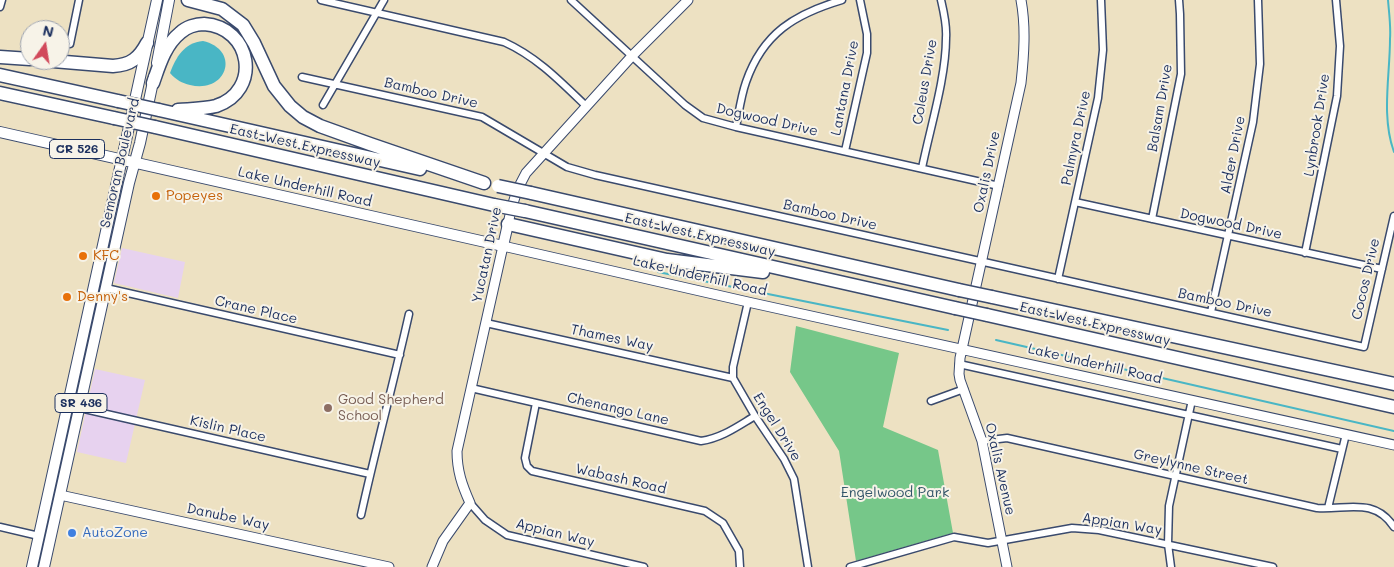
<!DOCTYPE html>
<html>
<head>
<meta charset="utf-8">
<style>
	body { margin:0 }
	#map { position:relative; width:1394px; height:567px; overflow:hidden; background:#ede1c2; font-family:Mali,sans-serif }
	canvas { display:block }
	.north { position:absolute; left:20px; top:20px; width:50px; height:50px; box-sizing:border-box; background:#f7f3e8; border:1px solid #9fa5b1; border-radius:50%; rotate:13deg; font-size:14px; font-weight:700; line-height:20px; text-align:center; color:#1b2f5e }
	.north::after { content:''; display:block; margin:auto; width:18px; height:22px; background:#d1495b; clip-path:polygon(50% 0,100% 100%,50% 72%,0 100%) }
</style>
</head>
<body>
<div id="map">
<canvas width="1394" height="567"></canvas>
<div class="north">N</div>
</div>
<script>
const context = document.querySelector('canvas').getContext('2d');
context.lineJoin = 'round';
function fill(path, color) {
  context.fillStyle = color;
  context.fill(path, 'evenodd');
}
function trace(path, color, width, dash) {
  context.strokeStyle = color;
  context.lineWidth = width;
  context.lineCap = dash ? 'butt' : 'round';
  context.setLineDash(dash || []);
  context.stroke(path);
}
function write(font, color, halo, rows, align = 'center') {
  context.font = font + ' Mali,sans-serif';
  context.lineWidth = 4;
  context.setLineDash([]);
  context.textBaseline = 'middle';
  context.strokeStyle = halo;
  context.fillStyle = color;
  for (const [text, x, y, turn = 0] of rows) {
    context.save();
    context.translate(x, y);
    context.rotate((+turn || 0) * Math.PI / 180);
    context.textAlign = isNaN(turn) ? turn : align;
    if (halo) context.strokeText(text, 0, 0);
    context.fillText(text, 0, 0);
    context.restore();
  }
}
const built = new Path2D(`
	M122 248 185 262 178 298 114 283Z
	M95 369 145 380 126 463 77 452Z`);
const green = new Path2D(`
	M796 326 899 353 883 427 938 450 953 533 856 561 839 451 790 372Z`);
const water = new Path2D(`
	M203 41C241 50 227 94 190 85 182 83 176 80 170 73 176 57 184 43 203 41Z`);
const stream = new Path2D(`
	M1388 0C1389 13 1391 26 1390 39 1390 76 1381 116 1394 152
	M658 272 948 330
	M996 340 1394 431`);
const street = new Path2D(`
	M321 0 504 42C537 57 560 81 586 106
	M571 0 685 105 703 118 736 127 999 186
	M0 7 2 0
	M70 44 79 0
	M302 77 482 117 567 167 595 175 1364 347 1394 216
	M323 105 384 0
	M736 127C739 112 741 96 746 82 763 33 795 14 842 0
	M845 151 867 53V34L860 0
	M922 168C930 128 946 78 946 38 947 25 944 13 941 0
	M1075 202 1382 269
	M1152 219 1181 74 1180 14 1179 0
	M1305 253 1337 96 1340 46 1336 0
	M1058 279 1098 98 1103 50 1101 0
	M106 288 400 355
	M748 302 733 367V378L755 416 784 459 794 479 808 567
	M1211 312 1253 122 1260 64 1258 0
	M486 323 733 378
	M959 364 1342 449
	M471 388 701 441C722 438 738 426 755 416
	M931 401 964 389
	M536 403 525 458 527 466 532 471 705 511 723 523 739 551 740 567
	M80 408 370 474
	M982 441 1007 438 1317 508C1347 510 1374 497 1394 527
	M470 503 485 520 507 535 644 567
	M1328 508 1346 434
	M361 515C376 447 394 381 409 314
	M0 527 39 536
	M850 567 954 537 988 543 1072 528 1099 530 1273 567
	M1171 567 1168 544 1169 506 1192 400`);
const secondary = new Path2D(`
	M508 224C512 205 516 190 526 173L632 56 688 0
	M60 495 389 567
	M432 567 443 541 470 503C462 485 457 471 457 451L503 246 748 302 1394 445
	M1007 567 982 441 960 380 959 374 960 358 1021 83C1024 55 1026 27 1021 0`);
const primary = new Path2D(`
	M157 63 169 0
	M0 132 503 246 508 224
	M32 567 157 0
	M44 567 129 183 140 143 154 77`);
const highway = new Path2D(`
	M188 0 222 9 243 25 254 43 274 86 290 106 303 117 320 126 370 144 484 183
	M0 57 30 59
	M41 60 113 66C131 65 139 58 147 43
	M0 75 118 101
	M153 83C159 66 165 45 180 33 186 27 196 24 204 24 252 27 262 91 216 106 204 109 191 109 178 110
	M0 93 114 118
	M159 110 420 169
	M155 127 494 205
	M531 193 959 290
	M525 211 955 308
	M508 224 667 260 763 272
	M992 297 1394 384
	M987 315 1394 407`);
const highwayBridge = new Path2D(`
	M118 101 159 110
	M114 118 155 127
	M498 186 531 193
	M494 205 525 211
	M959 290 992 297
	M955 308 987 315`);
const markers = [
	[156,196,5,"#e8710a"],
	[83,256,5,"#e8710a"],
	[67,297,5,"#e8710a"],
	[328,408,5,"#8d6e63"],
	[72,533,5,"#3f7fe0"]
];
const shields = [
	[77,149,55],
	[81,403,52]
];
const shieldNames = [
	["CR 526",77,149],
	["SR 436",81,403]
];
const streetNames = [
	["Coleus Drive",925,82,-80],
	["Lantana Drive",845,88,-79],
	["Bamboo Drive",431,93,13],
	["Balsam Drive",1160,108,-80],
	["Dogwood Drive",767,120,13],
	["Lynbrook Drive",1317,125,-81],
	["Palmyra Drive",1076,138,-78],
	["East-West Expressway",305,146,13],
	["Alder Drive",1233,155,-79],
	["Semoran Boulevard",120,163,-77],
	["Oxalis Drive",987,172,-78],
	["Lake Underhill Road",305,187,13],
	["Bamboo Drive",830,215,13],
	["Dogwood Drive",1231,224,12],
	["East-West Expressway",700,235,13],
	["Yucatan Drive",487,255,-78],
	["Lake Underhill Road",700,276,13],
	["Cocos Drive",1366,279,-77],
	["Bamboo Drive",1225,303,12],
	["Crane Place",256,310,13],
	["East-West Expressway",1095,324,13],
	["Thames Way",612,338,12],
	["Lake Underhill Road",1095,364,13],
	["Chenango Lane",618,409,13],
	["Engel Drive",777,427,58],
	["Kislin Place",228,429,13],
	["Greylynne Street",1191,467,13],
	["Oxalis Avenue",1000,469,77],
	["Wabash Road",621,479,13],
	["Danube Way",228,517,12],
	["Appian Way",1122,524,9],
	["Appian Way",555,533,14]
];
const foodNames = [
	["Popeyes",166,196],
	["KFC",93,256],
	["Denny's",77,297]
];
const educationNames = [
	["Good Shepherd",338,400],
	["School",338,416]
];
const parkNames = [
	["Engelwood Park",895,493]
];
const shopNames = [
	["AutoZone",82,533]
];
fill(built, '#e7d2ef');
fill(green, '#76c789');
fill(water, '#49b6c5');
trace(stream, '#49b6c5', 2);
trace(street, '#3a4a6d', 9);
trace(secondary, '#3a4a6d', 11);
trace(primary, '#3a4a6d', 12);
trace(highway, '#3a4a6d', 15);
trace(street, '#fff', 6);
trace(secondary, '#fff', 9);
trace(primary, '#fff', 10);
trace(highway, '#fff', 12);
trace(highwayBridge, '#3a4a6d', 15, []);
trace(highwayBridge, '#fff', 12);
for (const [x, y, r, color] of markers) {
  const dot = new Path2D();
  dot.arc(x, y, r, 0, 2 * Math.PI);
  context.fillStyle = color;
  context.fill(dot);
  trace(dot, '#f7f3e8', 2);
}
for (const [x, y, w] of shields) {
  const box = new Path2D();
  box.roundRect(x - w / 2, y - 9.5, w, 19, 4);
  context.fillStyle = '#f7f3e8';
  context.fill(box);
  trace(box, '#1b2f5e', 1);
}
write('bold 12px', '#1b2f5e', null, shieldNames);
write('14px', '#1b2f5e', '#f7f3e8', streetNames);
write('14px', '#c56008', '#f7f3e8', foodNames, 'left');
write('14px', '#785e54', '#f7f3e8', educationNames, 'left');
write('14px', '#325569', '#f7f3e8', parkNames);
write('14px', '#366cbe', '#f7f3e8', shopNames, 'left');
</script>
</body>
</html>
